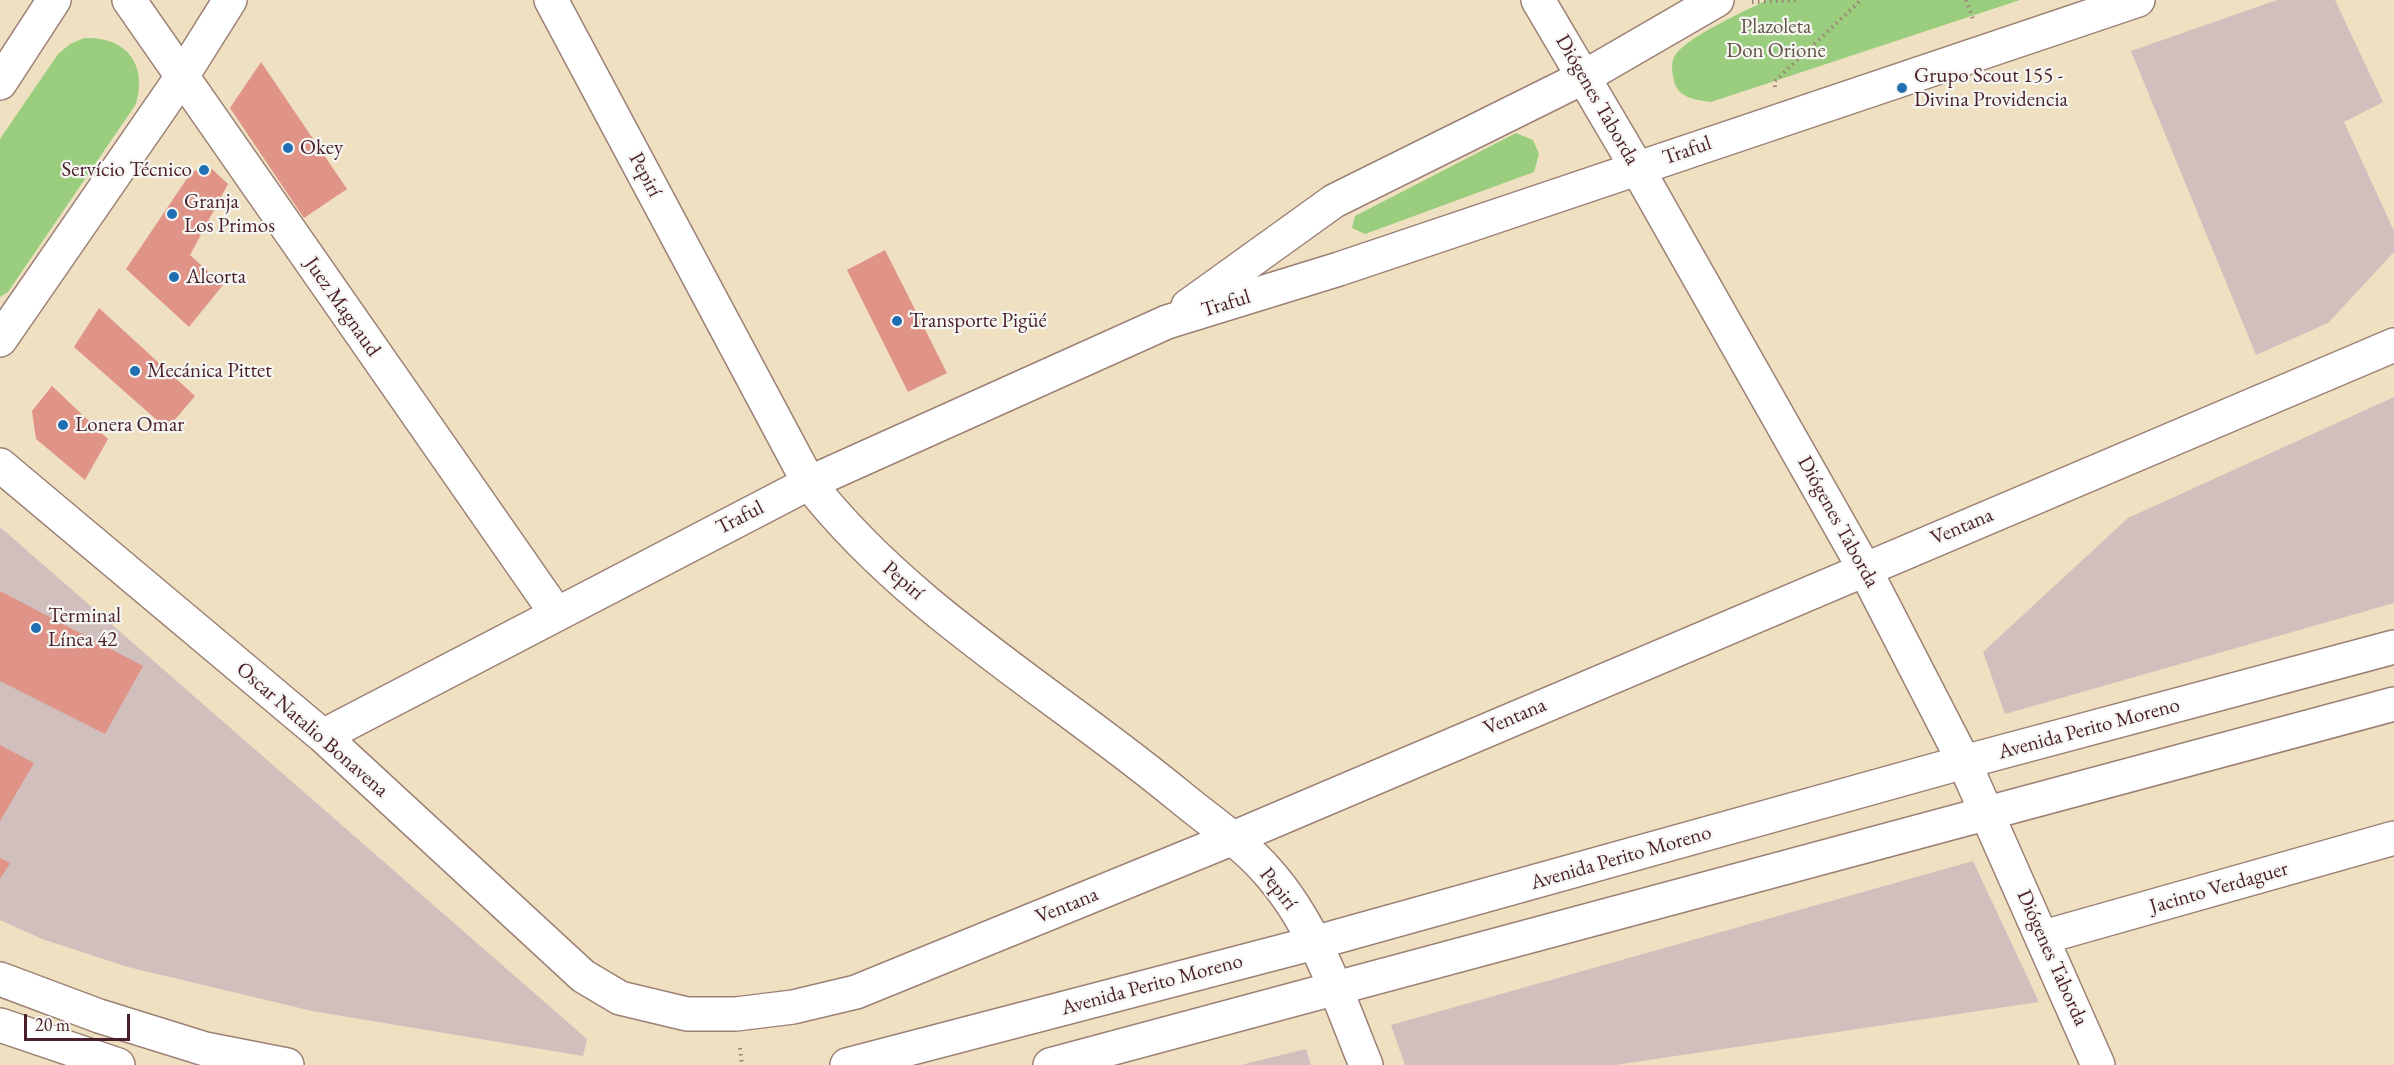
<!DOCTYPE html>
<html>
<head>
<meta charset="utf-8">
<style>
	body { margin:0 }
	#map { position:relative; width:2394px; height:1065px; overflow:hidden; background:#eee0c0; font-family:"EB Garamond",serif }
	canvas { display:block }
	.scale { position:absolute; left:24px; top:1014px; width:106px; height:27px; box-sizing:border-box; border:3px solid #4a1f2b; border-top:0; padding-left:8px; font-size:18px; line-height:21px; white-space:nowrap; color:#4a1f2b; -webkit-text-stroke:4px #f6f6f2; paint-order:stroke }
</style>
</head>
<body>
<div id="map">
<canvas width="2394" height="1065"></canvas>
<div class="scale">20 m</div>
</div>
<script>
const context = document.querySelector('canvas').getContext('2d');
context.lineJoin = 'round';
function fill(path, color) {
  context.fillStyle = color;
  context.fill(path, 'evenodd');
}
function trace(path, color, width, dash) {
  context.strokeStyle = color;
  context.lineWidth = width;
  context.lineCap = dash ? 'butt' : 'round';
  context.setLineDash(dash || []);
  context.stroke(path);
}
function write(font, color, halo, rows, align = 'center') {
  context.font = font + ' "EB Garamond",serif';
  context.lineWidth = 4.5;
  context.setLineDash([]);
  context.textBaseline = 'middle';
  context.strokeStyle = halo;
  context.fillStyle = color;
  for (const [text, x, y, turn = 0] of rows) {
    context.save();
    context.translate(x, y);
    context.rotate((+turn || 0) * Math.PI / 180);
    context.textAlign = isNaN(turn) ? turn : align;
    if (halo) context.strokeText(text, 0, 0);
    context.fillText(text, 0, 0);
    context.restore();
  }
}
const industrial = new Path2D(`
	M2277 0H2335L2383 102 2344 122 2394 231V252L2328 323 2256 355 2131 51Z
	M2394 397V603L2005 714 1983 652 2128 518Z
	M0 527 587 1039 583 1056 312 1011 128 967 42 939 0 920Z
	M1973 861 2039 1002 1615 1065H1405L1391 1025Z
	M1306 1049 1311 1065H1241Z`);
const green = new Path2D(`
	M1767 0H2020L1711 102C1696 100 1678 98 1674 81 1672 72 1670 61 1676 54 1689 36 1745 11 1767 0Z
	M84 38C125 36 148 63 136 104L8 292 0 297V139L58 54 70 44Z
	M1516 133 1533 140 1539 154 1534 172 1365 234 1352 228 1355 216Z`);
const building = new Path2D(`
	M261 62 347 189 304 218 230 108Z
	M212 169 228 184 190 255 223 285 189 327 126 269 192 171Z
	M885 250 947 373 908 392 847 270Z
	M99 308 195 396 167 429 74 347Z
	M52 386 108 439 85 480 36 439 32 411Z
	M0 591 143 666 105 734 0 681Z
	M0 745 34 763 0 821Z
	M0 858 10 863 0 879Z`);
const path = new Path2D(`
	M1966 0 1973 19
	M1752 2 1796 0
	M1775 87V81L1861 0
	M740 1048 742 1065`);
const minor = new Path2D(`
	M129 0 556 613
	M551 0 809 483C907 609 1056 694 1178 795 1208 820 1243 843 1268 872 1316 926 1339 999 1366 1065
	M1538 0 1637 168 1864 568 1964 762 2098 1065
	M1188 306 1334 201 1584 77 1717 0
	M0 465 323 736 583 976 620 998 687 1014H736L793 1007 856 992 1231 839 2394 345
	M323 736 809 483 1167 322 1339 269 2138 0
	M2044 937 2394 838`);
const major = new Path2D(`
	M0 83 54 0
	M0 340 181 78 230 0
	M0 979 99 1016 205 1049 287 1065
	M0 1025 118 1065
	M847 1065 1314 943 1964 762 2394 647
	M1050 1065 2394 704`);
const markers = [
	[1902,88,6,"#1f6fb2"],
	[288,148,6,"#1f6fb2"],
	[204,170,6,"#1f6fb2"],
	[172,214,6,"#1f6fb2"],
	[174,277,6,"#1f6fb2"],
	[897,321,6,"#1f6fb2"],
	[135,371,6,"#1f6fb2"],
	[63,425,6,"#1f6fb2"],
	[36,628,6,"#1f6fb2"]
];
const parkNames = [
	["Plazoleta",1776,27],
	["Don Orione",1776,51]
];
const poiNames = [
	["Grupo Scout 155 -",1914,76],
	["Divina Providencia",1914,100],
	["Okey",300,148],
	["Servício Técnico",192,170,"right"],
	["Granja",184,202],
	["Los Primos",184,226],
	["Alcorta",186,277],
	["Transporte Pigüé",909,321],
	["Mecánica Pittet",147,371],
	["Lonera Omar",75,425],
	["Terminal",48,616],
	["Línea 42",48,640]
];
const streetNames = [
	["Diógenes Taborda",1597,100,60],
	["Traful",1687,151,-19],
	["Pepirí",645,175,62],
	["Traful",1226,304,-17],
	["Juez Magnaud",342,307,55],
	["Traful",740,518,-27],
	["Diógenes Taborda",1838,522,61],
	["Ventana",1962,527,-23],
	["Pepirí",903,581,41],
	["Ventana",1515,717,-23],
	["Avenida Perito Moreno",2089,729,-15],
	["Oscar Natalio Bonavena",312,730,41],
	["Avenida Perito Moreno",1621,858,-16],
	["Jacinto Verdaguer",2219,888,-16],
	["Pepirí",1278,889,52],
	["Ventana",1067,906,-22],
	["Diógenes Taborda",2052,958,66],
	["Avenida Perito Moreno",1152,985,-15]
];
fill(industrial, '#d1bfbd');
fill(green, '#9ace7e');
fill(building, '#e09387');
trace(minor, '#9c8076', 36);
trace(major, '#9c8076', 36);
trace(path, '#9c8076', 4, [1.5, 4.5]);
trace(minor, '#fff', 33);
trace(major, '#fff', 33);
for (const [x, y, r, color] of markers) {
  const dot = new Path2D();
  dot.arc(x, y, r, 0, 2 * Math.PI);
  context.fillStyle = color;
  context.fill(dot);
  trace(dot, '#f6f6f2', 2);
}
write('21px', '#625444', '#f6f6f2', parkNames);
write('21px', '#4a1f2b', '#f6f6f2', poiNames, 'left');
write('21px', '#4a1f2b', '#f6f6f2', streetNames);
</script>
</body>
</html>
